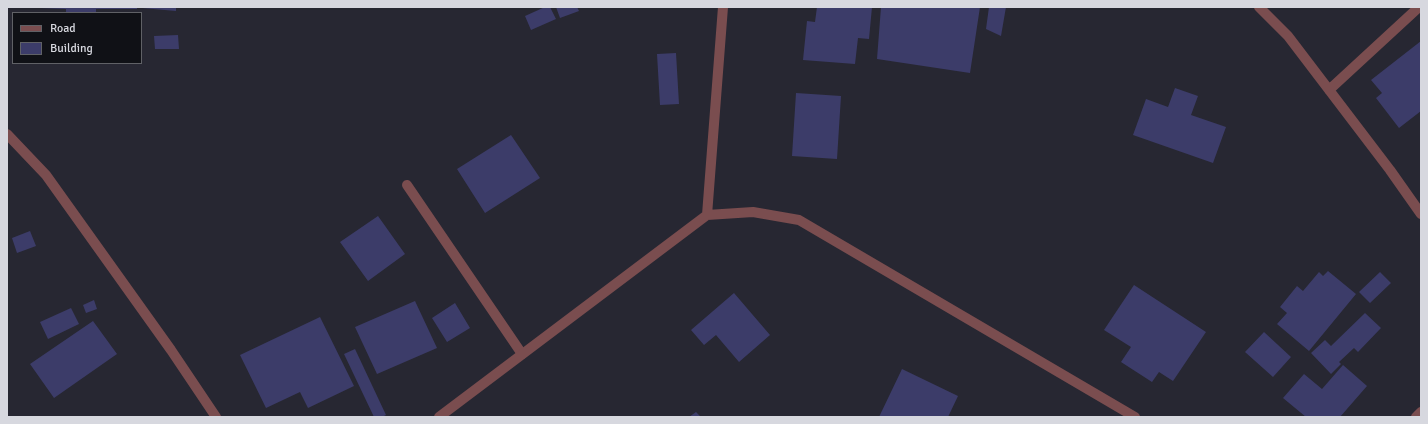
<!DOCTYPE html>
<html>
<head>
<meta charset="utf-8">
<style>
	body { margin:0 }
	#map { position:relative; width:1428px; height:424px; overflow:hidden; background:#272732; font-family:Signika,sans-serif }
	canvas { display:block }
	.frame { position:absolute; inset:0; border:8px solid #d7d8df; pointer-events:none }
	.legend { position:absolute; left:12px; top:12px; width:130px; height:52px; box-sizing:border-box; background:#101116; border:1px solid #606166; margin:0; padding:5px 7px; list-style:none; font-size:12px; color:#d7d8df }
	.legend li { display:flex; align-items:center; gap:8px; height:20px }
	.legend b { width:20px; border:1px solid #606166 }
</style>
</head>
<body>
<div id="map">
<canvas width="1428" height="424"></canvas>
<div class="frame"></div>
<ul class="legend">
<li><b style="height:5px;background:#7a4d4f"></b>Road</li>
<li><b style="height:11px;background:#3c3c69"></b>Building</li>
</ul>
</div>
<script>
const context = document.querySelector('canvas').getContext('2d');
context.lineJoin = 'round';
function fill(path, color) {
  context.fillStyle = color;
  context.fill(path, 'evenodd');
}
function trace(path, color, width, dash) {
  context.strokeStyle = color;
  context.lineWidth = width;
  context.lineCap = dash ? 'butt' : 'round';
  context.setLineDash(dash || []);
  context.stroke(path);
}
const building = new Path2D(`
	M41 7H137V9H96V13H66V9L41 8Z
	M142 7H176V11L142 8Z
	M545 7H550L556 19 531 30 525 16Z
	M556 7H577L579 11 560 18Z
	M817 7H872L869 39 858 38 855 64 803 60 807 21 815 22Z
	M881 7H980L970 73 877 59Z
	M989 7H1006L1001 36 986 29Z
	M178 35 179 49H155L154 36Z
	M1421 41V111L1399 128 1376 98 1382 93 1371 80Z
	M676 53 679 104 660 105 657 54Z
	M1175 88 1198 96 1191 115 1226 127 1213 163 1133 135 1146 99 1168 107Z
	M796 93 841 96 837 159 792 156Z
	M511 135 540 178 485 213 457 169Z
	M378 216 405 254 368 281 340 242Z
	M30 231 36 246 17 253 12 238Z
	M1328 271 1356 294 1309 351 1277 324 1287 313 1280 307 1297 286 1303 291 1319 272 1323 276Z
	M1380 272 1391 283 1370 303 1359 292Z
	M1134 285 1206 332 1173 381 1159 372 1152 382 1121 362 1131 347 1104 330Z
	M734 293 770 335 739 362 716 335 704 345 691 330Z
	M94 300 97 309 86 313 83 305Z
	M415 301 437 348 377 374 355 327Z
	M455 303 470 328 447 342 432 318Z
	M71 308 79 324 48 339 40 322Z
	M1365 313 1381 328 1358 352 1354 348 1339 362 1341 364 1331 374 1311 353 1325 340 1331 346Z
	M320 317 354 386 308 408 300 392 266 408 240 355Z
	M93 321 117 354 54 398 30 364Z
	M1264 332 1291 357 1273 377 1245 352Z
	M355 349 386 415 382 417H374L344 354Z
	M1343 365 1367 386 1340 417H1306L1283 398 1304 374 1322 389Z
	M902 369 958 396 948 417H879Z
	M696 412 701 417H689Z`);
const lane = new Path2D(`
	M407 185 522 354`);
const street = new Path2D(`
	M1259 7 1288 36 1390 170 1421 214
	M1329 90 1419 7
	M7 134 46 175 171 350 216 417
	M707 215 723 7
	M439 417 707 215 753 212 799 220 1135 417
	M1416 417 1421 412`);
fill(building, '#3c3c69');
trace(lane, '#7a4d4f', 10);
trace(street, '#7a4d4f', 10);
</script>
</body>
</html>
